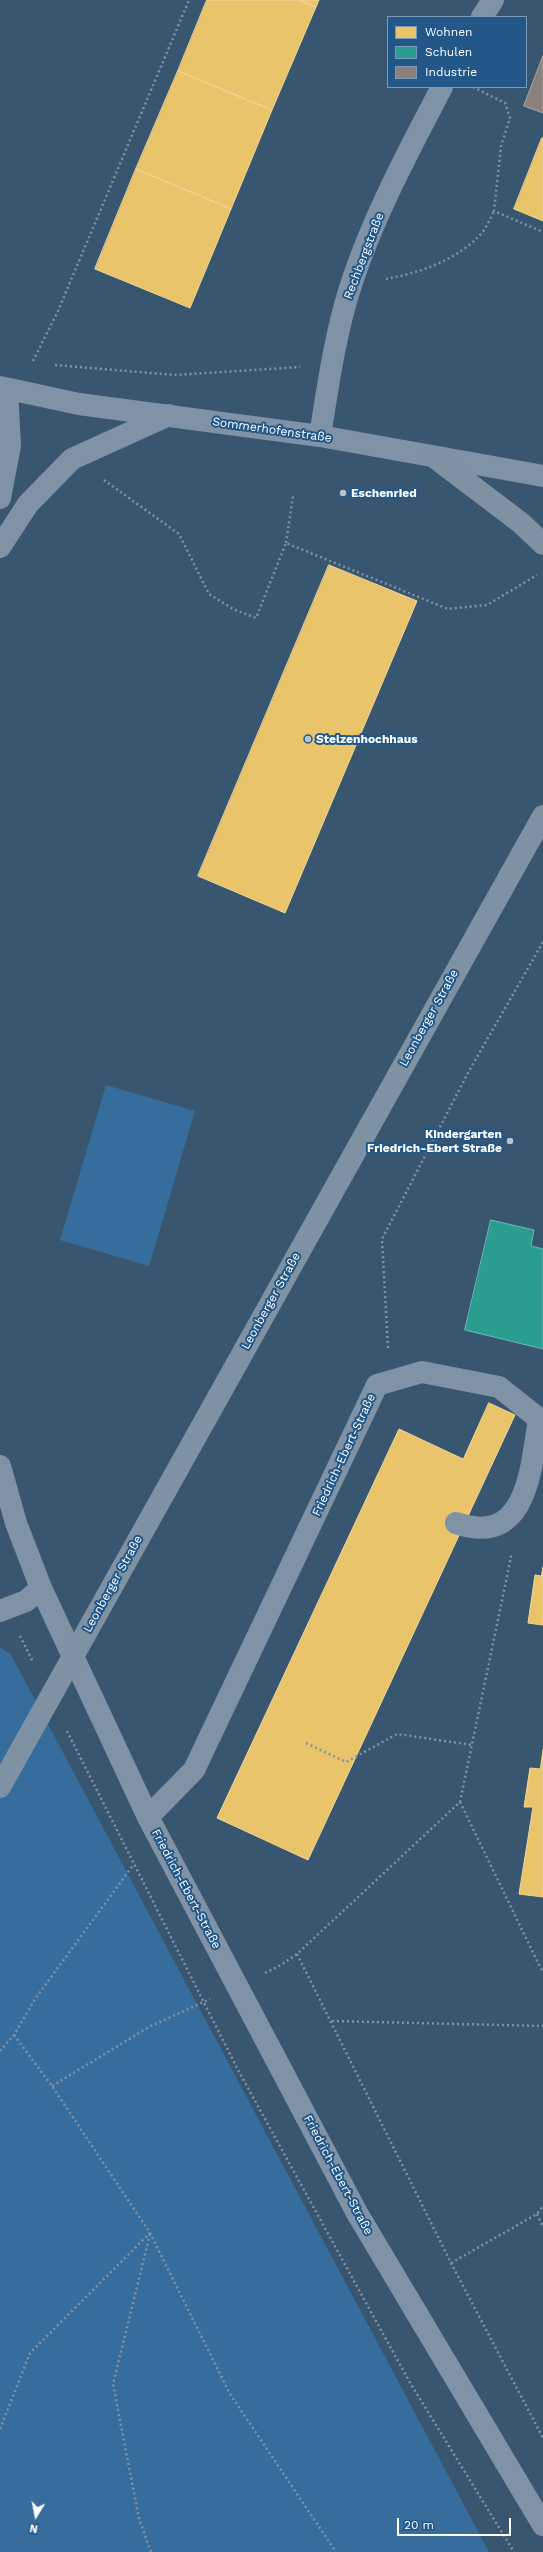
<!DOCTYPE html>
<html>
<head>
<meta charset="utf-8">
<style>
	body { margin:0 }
	#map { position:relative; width:543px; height:2552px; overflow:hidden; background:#395670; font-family:"Work Sans",sans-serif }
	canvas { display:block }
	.legend { position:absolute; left:387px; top:16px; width:140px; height:72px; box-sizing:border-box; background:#225787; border:1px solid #7a9ab7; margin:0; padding:5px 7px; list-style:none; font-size:12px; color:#fff }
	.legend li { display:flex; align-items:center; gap:8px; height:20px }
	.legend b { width:20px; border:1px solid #7a9ab7 }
	.north { position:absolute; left:16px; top:2496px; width:40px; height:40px; -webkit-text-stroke:3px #225787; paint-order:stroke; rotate:190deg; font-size:11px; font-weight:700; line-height:16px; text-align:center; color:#fff }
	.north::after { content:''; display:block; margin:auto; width:14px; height:18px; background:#fff; clip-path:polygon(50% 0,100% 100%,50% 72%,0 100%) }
	.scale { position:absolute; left:397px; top:2518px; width:114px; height:18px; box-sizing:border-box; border:2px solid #fff; border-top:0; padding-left:5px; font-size:12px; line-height:14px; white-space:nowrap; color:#fff; -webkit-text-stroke:3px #225787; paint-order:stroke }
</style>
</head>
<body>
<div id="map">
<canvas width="543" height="2552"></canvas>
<ul class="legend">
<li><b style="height:11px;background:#e9c46a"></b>Wohnen</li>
<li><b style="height:11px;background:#2a9d8f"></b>Schulen</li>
<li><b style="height:11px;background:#8a817c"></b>Industrie</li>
</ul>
<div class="north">N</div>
<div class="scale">20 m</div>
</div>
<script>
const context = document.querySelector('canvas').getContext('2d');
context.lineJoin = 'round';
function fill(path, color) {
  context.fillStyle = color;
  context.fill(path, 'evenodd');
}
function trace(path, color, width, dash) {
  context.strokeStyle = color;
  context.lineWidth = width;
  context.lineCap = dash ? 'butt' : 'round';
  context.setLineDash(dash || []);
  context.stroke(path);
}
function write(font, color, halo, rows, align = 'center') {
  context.font = font + ' "Work Sans",sans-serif';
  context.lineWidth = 4;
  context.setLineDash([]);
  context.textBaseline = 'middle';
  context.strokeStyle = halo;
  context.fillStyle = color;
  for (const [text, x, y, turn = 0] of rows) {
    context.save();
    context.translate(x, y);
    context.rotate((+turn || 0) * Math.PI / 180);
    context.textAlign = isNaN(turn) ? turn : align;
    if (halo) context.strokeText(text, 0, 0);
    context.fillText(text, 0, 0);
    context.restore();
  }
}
const green = new Path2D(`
	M106 1085 195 1111 149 1266 60 1240Z
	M0 1648 10 1653 489 2552H0Z`);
const homes = new Path2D(`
	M207 0H300L316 7 272 110 178 71Z
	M300 0H319L316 7Z
	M178 71 272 110 231 209 136 169Z
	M542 138H543V221L514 209Z
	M136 169 231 209 190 308 95 269Z
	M329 565 417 601 285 913 198 876Z
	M489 1403 515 1415 308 1860 217 1818 399 1429 463 1459Z
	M543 1567V1625L528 1623 535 1575 541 1576Z
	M543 1750V1897L519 1894 533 1807H524L530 1768 540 1769Z`);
const schools = new Path2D(`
	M491 1220 534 1230 531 1246 543 1249V1349L465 1330Z`);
const industry = new Path2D(`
	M543 56V113L524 106Z`);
const path = new Path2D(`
	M473 87 505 103 510 118 501 146 494 211 543 232
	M386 279C419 273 457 260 480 235 486 229 490 219 494 211
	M33 361 58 311 189 0
	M55 365 175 375 300 367
	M104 480 179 534 209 594 233 609 256 618 286 543 448 609 487 605 537 575
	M286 543 293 496
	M388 1348 382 1239 469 1071 543 942
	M20 1636 33 1662
	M67 1731 237 2068 409 2381 514 2552
	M306 1743 346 1762 397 1734 472 1745
	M460 1802 543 1973
	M297 1954 451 2263 543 2438
	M265 1973 281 1965 297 1954 460 1802 511 1557 509 1553
	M332 2021 543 2026
	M14 2035 52 2086 150 2233 230 2394 336 2552
	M0 2051 14 2035 35 1999 134 1864
	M52 2086 149 2027 210 1999
	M537 2214 543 2227
	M150 2234 113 2384 139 2519 151 2552
	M451 2263 537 2214 543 2206
	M0 2429 30 2353 150 2233`);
const minor = new Path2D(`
	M482 17 493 0
	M0 387 79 404 320 436 543 476
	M320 436C328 386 335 334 351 285 373 217 409 150 442 87
	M0 498 10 446 7 389
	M0 547 28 504 72 459 169 415
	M0 1466 16 1523 41 1588 148 1817 357 2213 543 2525
	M0 1611 26 1601 41 1588
	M148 1817 194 1770 377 1385 422 1372 499 1387 539 1419C531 1467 528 1548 456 1523`);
const major = new Path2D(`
	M434 457 521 523 543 544
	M0 1787 543 816`);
const markers = [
	[343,493,4,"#bac4cd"],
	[308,739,4,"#bac4cd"],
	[510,1141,4,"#bac4cd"]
];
const streetNames = [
	["Rechbergstraße",364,256,-69],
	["Sommerhofenstraße",272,430,8],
	["Leonberger Straße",429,1018,-61],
	["Leonberger Straße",271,1301,-61],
	["Friedrich-Ebert-Straße",344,1455,-65],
	["Leonberger Straße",113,1584,-61],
	["Friedrich-Ebert-Straße",186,1889,62],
	["Friedrich-Ebert-Straße",338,2175,62]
];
const poiNames = [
	["Eschenried",351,493],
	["Stelzenhochhaus",316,739],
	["Kindergarten",502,1134,"right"],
	["Friedrich-Ebert Straße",502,1148,"right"]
];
fill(green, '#366d9d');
fill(homes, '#e9c46a');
trace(homes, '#f0d697', 1);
fill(schools, '#2a9d8f');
trace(schools, '#6abab1', 1);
fill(industry, '#8a817c');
trace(industry, '#ada7a3', 1);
trace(path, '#8092a5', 2.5, [2, 3]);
trace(minor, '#8092a5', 22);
trace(major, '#7f92a3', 22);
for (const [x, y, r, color] of markers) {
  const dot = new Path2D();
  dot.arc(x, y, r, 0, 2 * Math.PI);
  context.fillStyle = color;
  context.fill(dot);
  trace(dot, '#225787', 1.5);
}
write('12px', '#fff', '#225787', streetNames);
write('bold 12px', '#fff', '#225787', poiNames, 'left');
</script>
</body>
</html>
